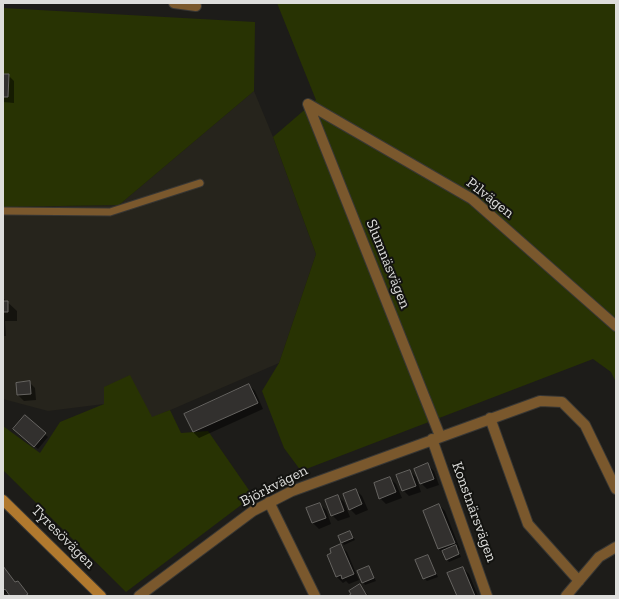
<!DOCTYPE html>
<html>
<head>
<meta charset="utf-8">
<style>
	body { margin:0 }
	#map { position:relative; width:619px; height:599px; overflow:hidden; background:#1d1c19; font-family:"Zilla Slab",serif }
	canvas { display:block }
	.frame { position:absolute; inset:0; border:4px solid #dddddb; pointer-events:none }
</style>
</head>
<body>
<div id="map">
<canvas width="619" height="599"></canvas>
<div class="frame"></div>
</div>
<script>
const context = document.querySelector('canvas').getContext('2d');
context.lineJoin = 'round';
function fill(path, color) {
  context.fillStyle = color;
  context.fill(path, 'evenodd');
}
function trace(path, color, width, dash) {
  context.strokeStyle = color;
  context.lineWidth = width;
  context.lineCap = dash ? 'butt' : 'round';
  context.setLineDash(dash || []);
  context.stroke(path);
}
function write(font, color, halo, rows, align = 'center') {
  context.font = font + ' "Zilla Slab",serif';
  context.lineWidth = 4;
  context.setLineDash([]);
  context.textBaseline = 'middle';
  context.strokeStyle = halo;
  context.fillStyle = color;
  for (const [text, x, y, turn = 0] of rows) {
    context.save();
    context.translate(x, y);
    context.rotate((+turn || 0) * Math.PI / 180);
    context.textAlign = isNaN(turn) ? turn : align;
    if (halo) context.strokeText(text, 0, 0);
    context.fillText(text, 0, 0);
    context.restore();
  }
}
const built = new Path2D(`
	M254 91 273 137 316 254 279 363 152 418 104 404 48 411 3 399V207L119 205Z`);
const green = new Path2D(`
	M277 3H616V382L611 372 593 359 301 471 284 448 262 391 279 363 316 254 273 137 316 100Z
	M3 8 255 22 254 91 119 205 3 207Z
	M130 375 152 417 170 410 181 433 208 431 253 496 126 592 3 470V426L40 453 60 422 104 404V387Z`);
const shadow = new Path2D(`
	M3 75H8L14 81V103L3 102Z
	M3 298 17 311V321H5L6 336H3Z
	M29 382 35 388 36 400 24 401 18 395Z
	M249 385 255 391 263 409 199 438 193 432Z
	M25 417 48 437 38 449 17 431Z
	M428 465 434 471 439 485 427 489 421 483Z
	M410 471 416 477 421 492 409 496 403 490Z
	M390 478 396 484 402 498 386 504 380 498Z
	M356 490 362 496 368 510 356 515 350 509Z
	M338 496 344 502 350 517 338 521 332 515Z
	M320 504 326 510 331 524 319 529 313 523 308 508Z
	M439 505 445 511 460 549 458 550 461 557 449 562 439 549 424 511Z
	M350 532 355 540 344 545 342 542Z
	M341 546 347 552 359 580 349 584 346 581 343 583 337 577 328 555Z
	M428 556 438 577 427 581 424 578Z
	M3 567 16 583 20 585 29 596H11L8 592 3 595Z
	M368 567 376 581 365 585 363 582Z
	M463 568 469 574 478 596H458Z
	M360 586 369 596H351Z`);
const building = new Path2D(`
	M3 74H9L8 97H3Z
	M3 301H8V312H3Z
	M30 381 31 394 17 395 16 383Z
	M249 384 258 403 193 432 184 414Z
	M25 415 46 433 34 447 13 429Z
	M428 463 434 479 420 484 414 469Z
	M410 470 416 486 402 491 396 475Z
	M390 477 396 492 379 499 374 483Z
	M356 489 362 504 349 510 343 494Z
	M338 495 344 511 331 516 325 500Z
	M320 503 326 518 312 523 306 508Z
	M439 504 455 543 438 549 423 511Z
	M350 531 353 538 341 543 338 536Z
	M341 544 354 574 342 579 341 575 336 577 327 555 331 553 330 549Z
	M456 545 459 554 446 560 442 551Z
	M428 555 436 574 423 579 415 560Z
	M3 566 15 582 18 581 28 594 25 596H10L5 589 3 591Z
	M369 566 374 578 362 583 357 571Z
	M463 567 475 596H457L447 573Z
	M360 584 367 596H348L351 594 349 591Z`);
const service = new Path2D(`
	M3 211 110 212 200 183`);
const minor = new Path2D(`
	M174 3 196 6
	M308 104 472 199 616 326
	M308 104 440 436
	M490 418 528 524 579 581
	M432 439 487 596
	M269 502 315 596
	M139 596 253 511 292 491 540 401 562 402 585 425 616 489
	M566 596 599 557 616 547`);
const secondary = new Path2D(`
	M3 500 101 596`);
const streetNames = [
	["Pilvägen",490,198,38],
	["Slumnäsvägen",388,264,68],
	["Björkvägen",274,486,-27],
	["Konstnärsvägen",474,512,70],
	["Tyresövägen",63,537,45]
];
fill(built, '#26241c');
fill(green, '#283303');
fill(shadow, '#0007');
fill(building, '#32302e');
trace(building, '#666461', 1);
trace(service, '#383734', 9);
trace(minor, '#383734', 12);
trace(secondary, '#383734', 12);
trace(service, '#7a582d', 7);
trace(minor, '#7a582d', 10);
trace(secondary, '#b1792e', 10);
write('15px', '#dddddb', '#131310', streetNames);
</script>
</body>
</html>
